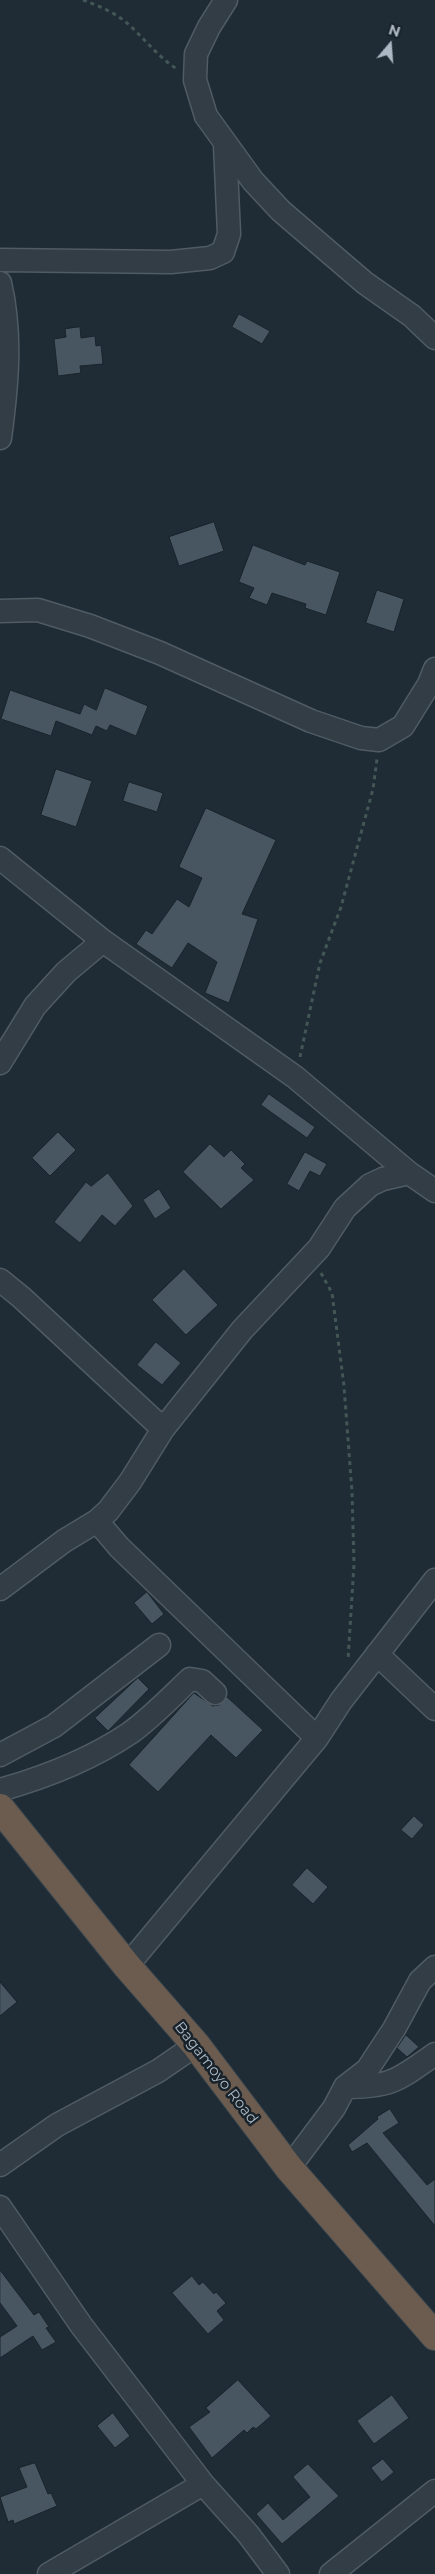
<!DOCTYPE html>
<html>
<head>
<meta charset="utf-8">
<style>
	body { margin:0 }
	#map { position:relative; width:435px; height:2574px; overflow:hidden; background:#1f2c35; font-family:Montserrat,sans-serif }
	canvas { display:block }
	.north { position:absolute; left:365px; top:20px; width:50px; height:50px; -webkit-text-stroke:4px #18222a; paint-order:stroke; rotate:18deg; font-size:14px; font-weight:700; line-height:20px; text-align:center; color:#acb8c3 }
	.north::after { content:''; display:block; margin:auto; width:18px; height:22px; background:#acb8c3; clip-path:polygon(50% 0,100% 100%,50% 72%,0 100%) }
</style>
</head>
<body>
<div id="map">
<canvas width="435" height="2574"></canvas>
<div class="north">N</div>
</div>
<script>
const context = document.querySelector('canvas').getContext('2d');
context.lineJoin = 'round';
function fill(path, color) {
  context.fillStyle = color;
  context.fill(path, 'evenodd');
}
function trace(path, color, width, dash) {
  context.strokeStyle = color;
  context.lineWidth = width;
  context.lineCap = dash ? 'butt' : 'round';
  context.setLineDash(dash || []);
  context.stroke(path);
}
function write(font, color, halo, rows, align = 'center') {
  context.font = font + ' Montserrat,sans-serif';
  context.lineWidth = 5;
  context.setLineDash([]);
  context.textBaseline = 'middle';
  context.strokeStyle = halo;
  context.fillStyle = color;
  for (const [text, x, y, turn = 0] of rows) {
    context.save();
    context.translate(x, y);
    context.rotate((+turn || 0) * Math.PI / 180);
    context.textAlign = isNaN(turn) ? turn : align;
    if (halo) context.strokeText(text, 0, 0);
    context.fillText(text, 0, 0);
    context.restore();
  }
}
const building = new Path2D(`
	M239 314 270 331 262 344 232 327Z
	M80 327 81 338 95 336 96 346 101 345 103 364 80 366 81 373 58 376 54 339 66 337 65 329Z
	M214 522 224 551 179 566 169 537Z
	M253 545 305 565 307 561 340 572 326 615 305 608 306 604 272 593 267 605 249 598 254 588 239 582Z
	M377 590 404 599 394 632 366 623Z
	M105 688 148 706 136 736 110 725 107 731 96 726 92 735 56 721 51 736 1 719 10 690 80 714 84 704 96 710Z
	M56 769 92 781 76 827 41 815Z
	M129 782 163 793 157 812 123 801Z
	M206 808 276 840 242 914 258 919 229 1003 205 993 217 962 188 943 172 968 136 944 146 930 152 934 177 899 189 907 202 878 179 867Z
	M269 1094 315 1127 307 1138 261 1105Z
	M58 1132 76 1150 50 1176 32 1158Z
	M210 1144 224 1157 231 1150 245 1164 241 1168 254 1180 221 1209 183 1172Z
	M305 1152 327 1164 320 1176 310 1171 299 1191 287 1184Z
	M108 1173 133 1206 115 1226 102 1215 80 1243 54 1222 86 1182 91 1186Z
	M159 1189 171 1208 155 1219 143 1200Z
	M184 1269 218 1305 186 1335 152 1300Z
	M156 1342 181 1363 162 1385 137 1365Z
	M147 1592 164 1614 152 1624 134 1603Z
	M138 1678 149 1689 108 1731 95 1718Z
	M194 1693 213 1706 219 1705 227 1697 263 1730 236 1758 211 1735 158 1792 129 1765Z
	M414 1816 424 1825 412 1839 401 1830Z
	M307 1868 328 1887 313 1904 292 1885Z
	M0 1982 17 2002 0 2016Z
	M406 2035 419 2047 407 2057 397 2048Z
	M390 2109 399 2123 383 2133 427 2185 435 2179V2226L367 2143 352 2152 348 2145 378 2119 377 2117Z
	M0 2270 34 2315 39 2312 49 2327 46 2328 56 2342 42 2350 33 2336 0 2358V2337L17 2326 0 2303Z
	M192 2276 199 2285 203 2282 214 2294 216 2292 226 2303 217 2311 224 2320 208 2334 172 2293Z
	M238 2380 271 2416 256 2429 253 2427 247 2433 244 2430 212 2458 189 2427 210 2412 206 2408Z
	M392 2395 409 2418 374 2444 357 2421Z
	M113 2413 130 2436 115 2448 97 2426Z
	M383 2459 394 2472 382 2482 371 2468Z
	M35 2463 48 2494 51 2493 57 2506 14 2524 13 2520 8 2522 0 2497 27 2487 19 2468Z
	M308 2464 339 2496 282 2544 256 2514 268 2503 283 2520 310 2497 293 2477Z`);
const path = new Path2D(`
	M83 0C99 6 116 13 128 24 145 39 158 57 177 69
	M300 1057 320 963 341 907 373 789 377 759
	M321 1273 332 1293 344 1386 352 1492 354 1564 348 1660`);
const minor = new Path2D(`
	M226 0 209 27 196 54 195 80 206 116 253 181 281 211 365 283 412 316 435 338
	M0 260 171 262 210 258 223 252 229 234 225 145
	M0 283C12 334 7 386 0 438
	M0 611 38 610 90 626 160 653 311 721 361 738 379 740 403 726 429 684 435 669
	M0 858 103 941 295 1077 409 1173 435 1191
	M0 1063 35 1006 66 972 103 941
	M0 1280 21 1297 163 1429
	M97 1521 119 1547 317 1738
	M0 1589 64 1541 97 1521 108 1511 130 1482 163 1429 242 1330 319 1248 345 1208 370 1185 383 1179 409 1173
	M377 1654 435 1709
	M0 1755 54 1726 159 1645
	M0 1790C46 1777 90 1760 130 1733 151 1718 171 1697 190 1679L202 1681 215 1693
	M127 1966 317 1738 341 1701 435 1580
	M345 2087C392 2087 398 2080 435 2054
	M0 2165 57 2125 158 2071 196 2045
	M289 2168 334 2108 345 2087 367 2070 394 2029 420 1981 435 1967
	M0 2207 81 2325 203 2484 248 2534 278 2574
	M49 2574 203 2484
	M331 2574 435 2491`);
const highway = new Path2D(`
	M0 1808 127 1966 196 2045 289 2168 435 2336`);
const streetNames = [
	["Bagamoyo Road",216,2073,52]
];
fill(building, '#475661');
trace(building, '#1a242c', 1);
trace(minor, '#505b64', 25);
trace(highway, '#3d4850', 30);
trace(path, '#425756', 3, [4, 4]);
trace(minor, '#323d46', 22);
trace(highway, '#6c5c4f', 28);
write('15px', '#acb8c3', '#18222a', streetNames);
</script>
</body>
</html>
